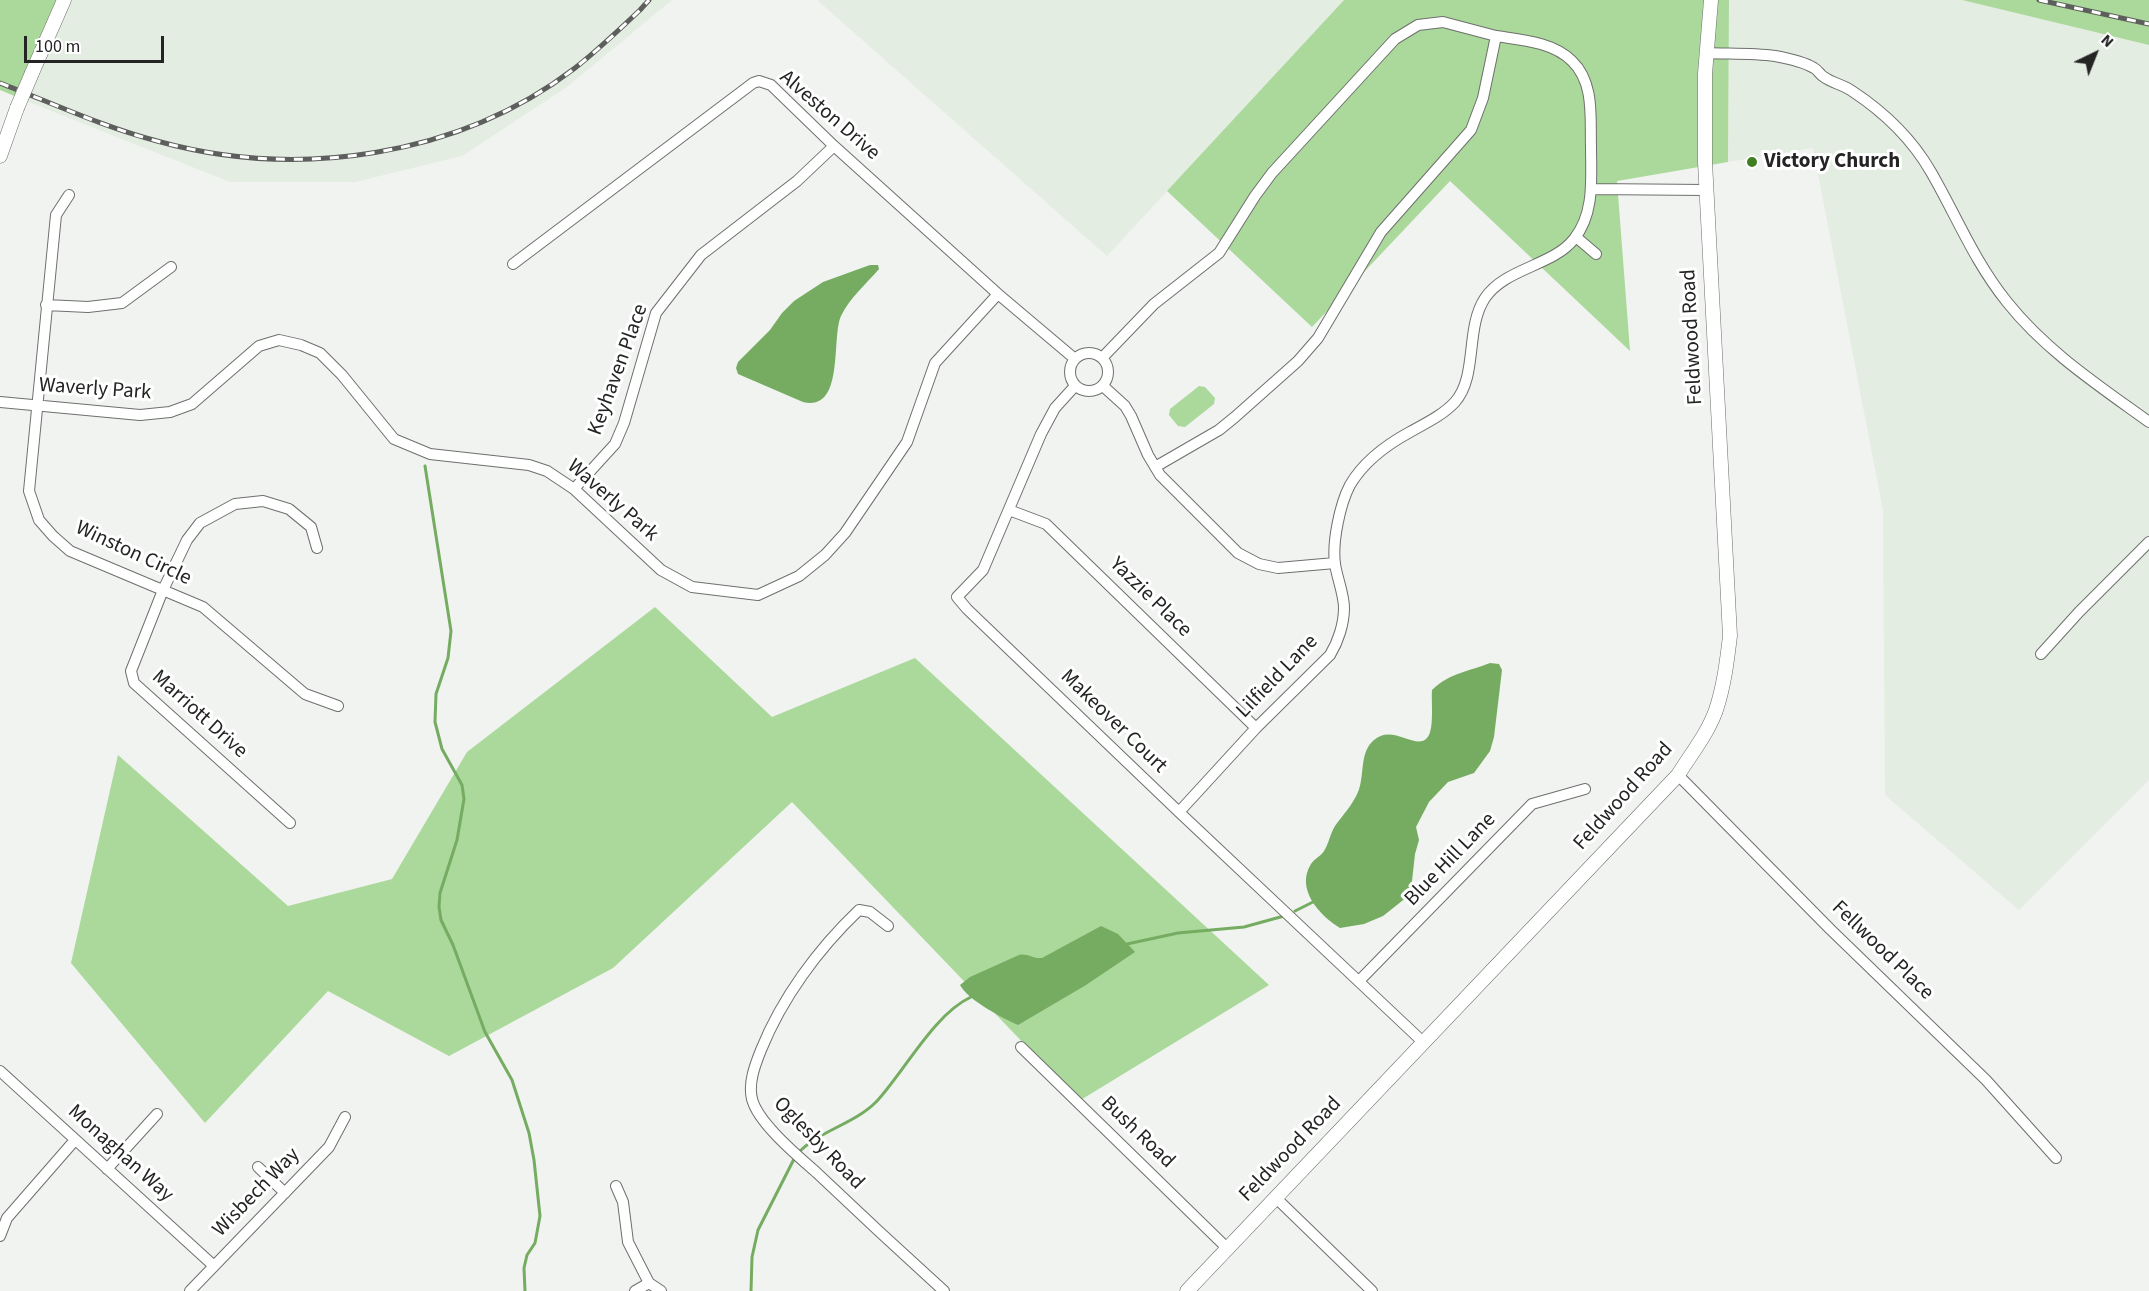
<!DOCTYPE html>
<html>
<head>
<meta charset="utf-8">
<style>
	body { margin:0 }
	#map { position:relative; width:2149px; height:1291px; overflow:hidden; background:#f0f3ef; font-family:"Source Sans 3",sans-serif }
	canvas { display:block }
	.north { position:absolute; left:2065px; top:24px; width:60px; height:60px; -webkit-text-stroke:4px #fff; paint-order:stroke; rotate:43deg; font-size:16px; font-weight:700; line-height:24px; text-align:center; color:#232423 }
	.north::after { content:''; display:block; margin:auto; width:21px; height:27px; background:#232423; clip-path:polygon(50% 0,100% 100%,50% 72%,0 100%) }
	.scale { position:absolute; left:24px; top:36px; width:140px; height:27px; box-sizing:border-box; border:3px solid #232423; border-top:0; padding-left:8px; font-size:18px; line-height:21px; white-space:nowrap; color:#232423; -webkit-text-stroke:4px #fff; paint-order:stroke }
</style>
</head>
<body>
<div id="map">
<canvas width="2149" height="1291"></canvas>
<div class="north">N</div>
<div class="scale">100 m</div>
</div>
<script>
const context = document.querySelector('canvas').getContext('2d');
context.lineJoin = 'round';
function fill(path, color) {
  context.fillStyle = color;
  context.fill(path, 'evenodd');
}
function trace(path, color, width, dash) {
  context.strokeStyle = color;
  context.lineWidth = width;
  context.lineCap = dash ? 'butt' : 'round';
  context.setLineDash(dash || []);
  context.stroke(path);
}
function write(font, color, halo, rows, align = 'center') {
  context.font = font + ' "Source Sans 3",sans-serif';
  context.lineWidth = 6;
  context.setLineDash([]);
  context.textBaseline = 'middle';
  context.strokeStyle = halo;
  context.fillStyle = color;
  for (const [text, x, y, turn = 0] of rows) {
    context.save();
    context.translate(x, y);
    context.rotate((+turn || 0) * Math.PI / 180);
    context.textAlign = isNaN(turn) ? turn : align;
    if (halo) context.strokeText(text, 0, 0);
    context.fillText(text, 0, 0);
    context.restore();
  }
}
const built = new Path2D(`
	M66 0H672L567 87 462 156 355 182H230L24 100Z
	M817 0H1344L1107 256Z
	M1729 0H1962L2149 45V780L2019 910 1885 795 1883 510 1813 148 1728 162Z`);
const green = new Path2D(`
	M0 0H66L24 100 0 90Z
	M1344 0H1729L1728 162 1617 181 1630 351 1450 181 1312 327 1167 191Z
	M1962 0H2149V45Z
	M1199 386 1205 387 1215 398 1214 404 1185 427 1178 426 1169 415 1170 409Z
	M655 607 772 717 915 658 1269 985 1079 1101 792 802 613 968 449 1056 328 991 205 1123 71 963 118 755 288 906 392 879 467 752Z`);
const water = new Path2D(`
	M870 265H878L879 269C866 284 849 299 841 316 831 338 845 412 803 402L738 374 736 368 738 362 770 330 782 313 794 301 823 282Z
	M1490 663 1499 664 1502 670 1494 737 1490 751 1474 773 1448 782 1429 802 1416 827 1419 840 1415 854 1411 890 1407 897 1383 916 1364 924 1340 928C1320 916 1295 889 1311 864 1314 859 1321 856 1324 851 1329 843 1330 834 1335 826 1343 815 1353 804 1358 792 1365 776 1359 752 1374 740 1392 724 1414 749 1426 739 1435 733 1431 701 1432 690 1451 672 1468 672 1490 663Z
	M1101 926 1118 934 1135 952 1086 985 1018 1025C1001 1017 969 1001 960 985L970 977 1019 955C1027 953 1033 959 1042 958Z`);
const stream = new Path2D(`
	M425 466 451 631 448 658 436 694 435 722 442 749 462 785 464 799 457 840 440 893 439 907 441 920 453 945 485 1032 512 1080 529 1133 534 1160 540 1216 535 1243 527 1255 524 1268 525 1291
	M1295 911 1313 902
	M1127 944 1178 933 1244 927 1284 916
	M799 1152C821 1130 854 1124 876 1102 904 1072 934 1014 971 997
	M751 1291 752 1257 758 1230 795 1157`);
const minor = new Path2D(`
	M1706 53C1729 54 1752 53 1775 56 1786 58 1804 62 1814 68 1818 70 1820 75 1824 77 1832 83 1844 85 1852 91 1884 112 1912 139 1931 172 1957 217 1974 261 2007 302 2046 351 2098 385 2149 422
	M1591 189 1706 190
	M69 195 56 215 29 491 39 520 53 536 70 551 203 607 305 694 338 706
	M1576 237 1596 254
	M513 264 753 83 759 81 771 85 834 146 998 294 1075 359
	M46 305 88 307 122 303 171 267
	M1070 372a19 19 0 1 1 38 0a19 19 0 1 1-38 0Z
	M1102 358 1154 304 1219 253 1255 196 1272 173 1395 39 1418 25 1443 22 1496 36 1483 98 1471 130 1381 232 1318 338 1298 361 1235 417 1219 430 1155 467
	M1075 386 1055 408 1041 434 983 570 957 597 967 609 1179 812 1423 1042
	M1103 386 1125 406 1131 416 1148 455 1160 475 1238 553 1259 564 1278 568 1335 563
	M0 402 140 415 170 412 192 404 259 346 279 340 301 345 320 353 342 375 394 439 430 454 529 465 547 471 574 489 661 570 692 587 758 595 799 576 825 555 845 533 907 442 935 363 998 294
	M574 489 615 444 624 423 656 313 701 255 797 181 834 146
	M1009 510 1046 524 1256 728
	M2041 654 2079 612 2149 542
	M1678 775 1830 929 1986 1080 2056 1158
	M1179 812 1256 728 1330 655C1338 642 1344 624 1344 608 1344 594 1337 578 1335 564 1332 542 1340 504 1350 485 1364 461 1386 445 1410 432 1426 423 1443 415 1455 402 1478 376 1465 328 1485 298 1505 268 1553 266 1574 239 1595 213 1591 178 1591 147 1590 119 1595 83 1572 61 1553 42 1522 40 1496 36
	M290 823 134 683 131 671 163 590 187 540 200 523 235 504 263 501 289 509 311 527 317 548
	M888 926 870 912 859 910C818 949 782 998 761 1050 755 1065 748 1083 752 1099 758 1123 798 1156 817 1173 859 1213 901 1252 944 1291
	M1359 981 1532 804 1585 789
	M1021 1047 1227 1248
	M0 1071 214 1266
	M258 1167 285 1193
	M107 1169 157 1114
	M616 1186 623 1202 628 1242 649 1283 661 1291
	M1275 1197 1372 1291
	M0 1236 7 1218 75 1140
	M190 1291 329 1147 345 1117
	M635 1291 649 1283`);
const tertiary = new Path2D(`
	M32 73 64 0
	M0 156 17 108
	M1187 1291 1678 775C1691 754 1708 733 1716 710 1724 686 1727 661 1730 636L1705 162V74L1711 0`);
const rail = new Path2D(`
	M2039 0 2149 24
	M0 83C52 103 103 127 157 141 297 180 459 157 575 68 598 50 619 30 640 10L649 0`);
const tertiaryBridge = new Path2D(`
	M17 108 32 73`);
const markers = [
	[1752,162,6,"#3f7f1f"]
];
const streetNames = [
	["Alveston Drive",829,116,41],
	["Feldwood Road",1693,337,-93],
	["Keyhaven Place",619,370,-70],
	["Waverly Park",95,390,4],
	["Waverly Park",612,501,41],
	["Winston Circle",133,554,25],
	["Yazzie Place",1150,598,44],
	["Lilfield Lane",1278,677,-46],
	["Marriott Drive",199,715,42],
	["Makeover Court",1113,722,44],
	["Feldwood Road",1624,797,-48],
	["Blue Hill Lane",1451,860,-46],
	["Fellwood Place",1882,951,44],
	["Bush Road",1137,1133,44],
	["Oglesby Road",818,1144,46],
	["Feldwood Road",1291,1150,-46],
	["Monaghan Way",120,1154,42],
	["Wisbech Way",257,1193,-46]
];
const poiNames = [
	["Victory Church",1764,162]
];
fill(built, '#e4ede2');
fill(green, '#abd89b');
fill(water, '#75ac61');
trace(stream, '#75ac61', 3);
trace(minor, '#6d706c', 12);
trace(tertiary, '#6d706c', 15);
trace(minor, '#fff', 10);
trace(tertiary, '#fff', 14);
trace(rail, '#5d5f5d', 5);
trace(rail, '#fff', 3, [9]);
trace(tertiaryBridge, '#6d706c', 15, []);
trace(tertiaryBridge, '#fff', 14);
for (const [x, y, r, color] of markers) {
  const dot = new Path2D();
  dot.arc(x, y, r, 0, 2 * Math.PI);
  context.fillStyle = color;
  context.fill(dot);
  trace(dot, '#fff', 2);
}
write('21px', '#232423', '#fff', streetNames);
write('bold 21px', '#232423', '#fff', poiNames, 'left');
</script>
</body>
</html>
